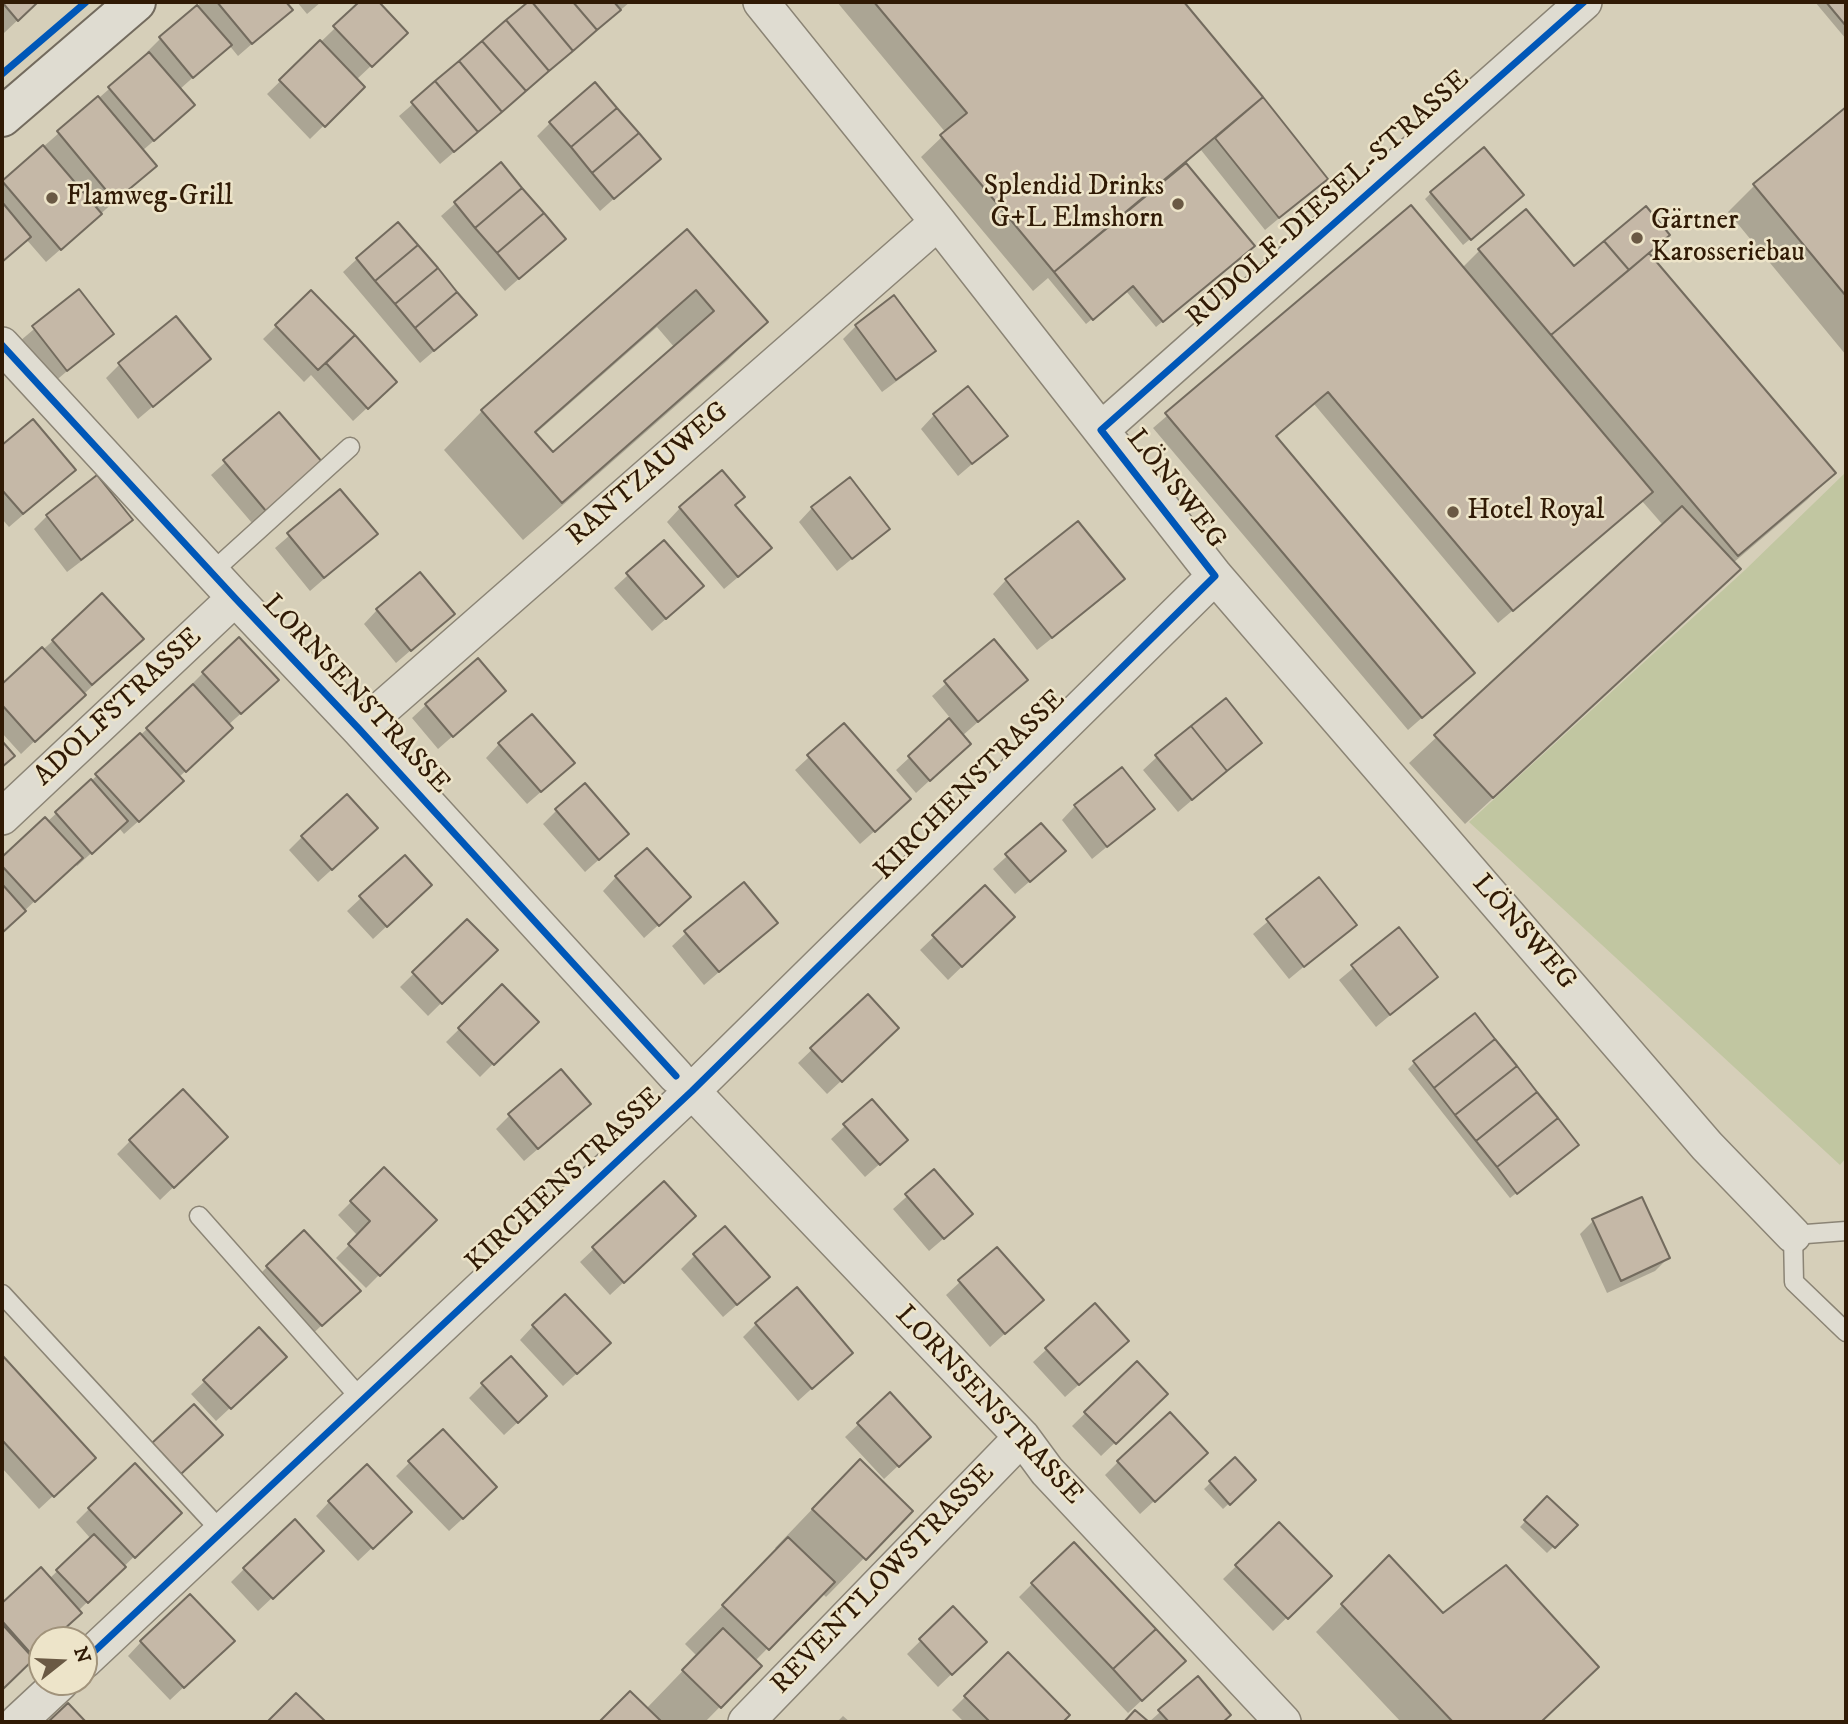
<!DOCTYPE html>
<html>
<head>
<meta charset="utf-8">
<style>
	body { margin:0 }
	#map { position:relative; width:1848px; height:1724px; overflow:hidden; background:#d6cfb9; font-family:"IM FELL DW Pica",serif }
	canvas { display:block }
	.frame { position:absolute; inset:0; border:4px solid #301a05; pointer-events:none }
	.north { position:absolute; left:28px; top:1626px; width:70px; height:70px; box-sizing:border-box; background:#ede4c9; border:2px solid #a1937b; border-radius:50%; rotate:72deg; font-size:19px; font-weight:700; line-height:28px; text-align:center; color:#301a05 }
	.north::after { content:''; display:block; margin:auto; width:24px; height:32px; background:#6a5944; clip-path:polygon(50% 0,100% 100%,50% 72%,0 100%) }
</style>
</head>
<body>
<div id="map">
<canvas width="1848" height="1724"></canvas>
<div class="frame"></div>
<div class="north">N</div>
</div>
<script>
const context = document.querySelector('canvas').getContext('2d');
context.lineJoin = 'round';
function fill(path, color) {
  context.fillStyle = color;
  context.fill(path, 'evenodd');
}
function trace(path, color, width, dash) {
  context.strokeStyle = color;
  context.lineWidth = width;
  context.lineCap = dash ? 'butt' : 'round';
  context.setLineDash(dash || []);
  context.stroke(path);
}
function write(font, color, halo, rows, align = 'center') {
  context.font = font + ' "IM FELL DW Pica",serif';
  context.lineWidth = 5;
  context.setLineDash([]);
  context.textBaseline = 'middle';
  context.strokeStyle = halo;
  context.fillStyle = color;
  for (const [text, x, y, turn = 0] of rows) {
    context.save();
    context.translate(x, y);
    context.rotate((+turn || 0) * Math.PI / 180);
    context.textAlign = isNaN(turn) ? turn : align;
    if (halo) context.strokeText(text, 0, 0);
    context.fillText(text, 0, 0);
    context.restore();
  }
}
const green = new Path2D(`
	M1846 472V1158L1840 1165 1469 822 1745 570Z`);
const shadow = new Path2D(`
	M2 2H37L4 33 2 30Z
	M202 2H284L291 10 238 56 229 45 179 90V119L142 151 154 166 86 227 46 262 26 239 2 261V183L149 54 147 52 160 39Z
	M297 2H321L307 14Z
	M362 2H377L406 33 356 80 363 87 310 139 267 94Z
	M531 2H630L440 164 399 116Z
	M837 2H1181L1326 179 1265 230 1201 150 1185 164 1246 252 1156 327 1126 291 1086 324 1048 278 1033 291 921 157 946 133Z
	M1815 2H1846V39Z
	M1846 109V355L1728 212 1755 185Z
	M550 123 659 159 600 211 537 136Z
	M500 164 564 239 505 291 441 216Z
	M1431 193 1516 201 1463 245 1425 199Z
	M1410 207 1462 268 1480 250 1574 269 1648 253 1834 473 1807 500 1733 563 1712 596 1465 824 1409 763 1663 525 1642 501 1498 623 1314 404 1275 437 1473 673 1408 730 1153 428Z
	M687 231 766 322 728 360 523 540 444 450 482 411ZM657 327 675 348 553 455 535 434Z
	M357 259 461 328 420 363 343 272Z
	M78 292 111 334 53 383 20 341Z
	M311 292 395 382 353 421 311 375 304 382 263 339Z
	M856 326 934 350 920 364 882 392 843 339Z
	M209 359 138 419 106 378 119 365Z
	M279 415 307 476 252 523 211 475Z
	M934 415 1005 436 958 476 921 429Z
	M33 421 60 483 9 527 2 519V448Z
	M340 492 376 534 310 591 275 548Z
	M733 506 756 562 724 589 667 522 680 508Z
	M812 508 888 529 837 571 799 522Z
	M47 516 130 520 117 534 67 572 34 529Z
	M664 542 689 599 652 631 614 588Z
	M1123 579 1109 593 1037 650 993 594 1006 580Z
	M102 596 128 652 21 754 2 733V687Z
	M377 610 453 614 396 663 364 624Z
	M994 641 1026 680 962 736 955 757 916 793 896 770 951 719 932 696Z
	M203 673 263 694 228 725 218 741 178 778 168 795 124 834 119 828 77 866 75 863 2 932V859L45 819 47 822 191 688 190 686Z
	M504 691 438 749 412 718 426 705Z
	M844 725 896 812 860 844 795 770Z
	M1260 742 1178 812 1143 770 1157 757Z
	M499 744 559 776 527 804 486 758Z
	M1075 806 1153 809 1092 859 1062 820Z
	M556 811 613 847 585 872 543 824Z
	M1041 825 1050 864 1015 894 993 869Z
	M302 837 362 842 318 882 289 850Z
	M405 857 417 898 373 939 347 911Z
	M616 877 675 910 644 938 603 891Z
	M1319 879 1354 925 1289 979 1253 934Z
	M985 888 999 931 948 980 920 950Z
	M467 921 495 950 428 1016 400 987Z
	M776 923 704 985 672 946 686 933Z
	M1399 930 1436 977 1376 1027 1339 980Z
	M502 987 536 1021 480 1077 446 1042Z
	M867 997 883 1042 827 1094 798 1063Z
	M1414 1063 1570 1151 1510 1198 1408 1069Z
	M509 1116 575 1117 524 1161 496 1129Z
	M845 1126 892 1153 865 1177 831 1139Z
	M130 1141 212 1150 160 1200 117 1154Z
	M384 1169 434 1220 366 1288 336 1258 358 1236 338 1215Z
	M934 1172 957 1227 929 1251 893 1209Z
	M664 1183 681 1229 610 1295 580 1262Z
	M1593 1221 1668 1258 1655 1271 1607 1293 1580 1234Z
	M695 1255 754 1290 723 1317 681 1269Z
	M267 1267 345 1304 308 1338 254 1280Z
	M960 1282 1042 1300 990 1347 946 1295Z
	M756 1324 851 1353 798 1401 743 1337Z
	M533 1326 595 1357 563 1386 520 1340Z
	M1047 1349 1113 1354 1065 1397 1033 1362Z
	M2 1358 94 1458 39 1509 2 1468Z
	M1137 1363 1166 1394 1101 1456 1072 1426Z
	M271 1370 216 1421 191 1394 205 1381Z
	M483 1384 532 1409 504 1435 469 1398Z
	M889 1395 915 1450 884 1479 845 1437Z
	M194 1406 207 1448 167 1486 140 1458Z
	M1235 1459 1254 1480 1223 1509 1204 1489Z
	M410 1462 482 1501 449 1531 396 1476Z
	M1118 1462 1192 1466 1140 1514 1105 1475Z
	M1547 1498 1575 1525 1547 1553 1520 1527Z
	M821 1500 910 1511 826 1597 822 1593 755 1661 760 1666 705 1722H601L630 1693 646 1709 697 1656 685 1644 777 1550 775 1548Z
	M329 1502 396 1525 358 1561 316 1516Z
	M89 1509 179 1513 78 1611 51 1640H42V1648L2 1688V1606L41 1570 49 1579 91 1539 76 1522Z
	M1279 1524 1330 1576 1273 1631 1223 1579Z
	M308 1564 258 1611 231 1582 244 1569Z
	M1032 1584 1170 1674 1128 1713 1019 1597Z
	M1362 1585 1442 1616 1570 1694 1540 1722H1401L1316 1632Z
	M953 1609 985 1642 938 1687 907 1654Z
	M141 1642 219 1654 170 1700 128 1656Z
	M1008 1654 1068 1715 1060 1722H964L952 1710Z
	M1197 1679 1229 1715 1222 1722H1149Z
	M843 1716 850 1722H837Z`);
const building = new Path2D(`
	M2 2H38L18 21Z
	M217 2H286L293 10 252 44Z
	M359 2H379L408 33 372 67 333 26Z
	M528 2H532L573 51 549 71 506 20Z
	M532 2H573L597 30 573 51Z
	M573 2H614L621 10 597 30Z
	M874 2H1184L1263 97 1054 272 940 135 967 113Z
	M1826 2H1846V26Z
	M197 5 232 45 193 78 159 37Z
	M506 20 549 71 526 91 482 41Z
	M320 40 365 87 325 127 279 80Z
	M482 41 526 91 502 112 459 61Z
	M149 52 195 105 154 141 108 87Z
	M459 61 502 112 478 132 435 81Z
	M435 81 478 132 454 152 411 102Z
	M595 82 617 108 571 147 549 122Z
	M98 96 157 166 115 201 57 131Z
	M1263 97 1328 179 1279 218 1215 138Z
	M1846 107V296L1753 184Z
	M617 108 639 133 592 173 571 147Z
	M639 133 661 159 614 199 592 173Z
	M43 145 102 214 61 250 2 181Z
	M1484 147 1524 195 1471 240 1430 192Z
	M501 162 522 188 475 228 454 202Z
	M1186 163 1255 246 1163 322 1133 286 1093 320 1054 272Z
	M522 188 544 213 497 253 475 228Z
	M2 202 31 237 2 262Z
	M1411 205 1653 492 1513 611 1328 392 1276 436 1475 673 1422 718 1165 413Z
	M1646 206 1670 235 1629 270 1604 241Z
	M1526 209 1574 266 1604 241 1629 270 1551 335 1478 249Z
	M544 213 566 239 519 279 497 253Z
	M398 222 418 245 375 281 356 258Z
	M687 229 768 322 562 503 481 410ZM696 290 714 311 553 452 535 432Z
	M418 245 438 268 395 304 375 281Z
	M1649 253 1836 473 1738 556 1551 335Z
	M438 268 457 292 415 328 395 304Z
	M79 289 114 334 67 371 32 326Z
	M311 290 355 335 318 370 275 325Z
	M457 292 477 315 434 351 415 328Z
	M894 295 936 351 896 380 855 325Z
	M176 316 211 359 153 407 118 363Z
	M355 335 397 382 368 409 326 363Z
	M968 386 1008 436 972 464 933 414Z
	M279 412 323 463 266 511 223 460Z
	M33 419 76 470 23 514 2 490V445Z
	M722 470 745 497 735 505 772 548 738 577 679 507Z
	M97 475 133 520 81 560 46 515Z
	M850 477 890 529 852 559 811 507Z
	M340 489 378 534 324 578 287 533Z
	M1682 506 1741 569 1493 798 1434 735Z
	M1078 521 1125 579 1052 638 1005 579Z
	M664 540 704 586 666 619 626 573Z
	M420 572 455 614 411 651 376 609Z
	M102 593 144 639 92 685 52 640Z
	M239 637 279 680 241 714 202 672Z
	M994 639 1028 680 978 722 944 681Z
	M42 647 86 695 35 742 2 705V684Z
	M478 658 506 691 453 737 425 704Z
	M193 684 233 728 186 772 146 728Z
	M1226 698 1262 743 1227 771 1191 726Z
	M532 714 575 763 541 792 498 743Z
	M949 718 971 744 930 781 908 756Z
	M844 723 911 799 875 832 807 755Z
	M1191 726 1227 771 1192 800 1155 755Z
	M140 733 184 781 139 822 95 774Z
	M2 741 15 756 2 767Z
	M1122 767 1155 809 1107 847 1074 805Z
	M91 779 128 821 92 854 55 812Z
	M585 783 629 834 599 860 555 809Z
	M347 794 378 828 332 870 301 836Z
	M45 817 83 858 35 902 2 866V857Z
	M1041 823 1066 851 1030 882 1005 854Z
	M647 848 691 897 659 926 615 876Z
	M405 855 432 885 387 927 359 896Z
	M1319 877 1357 925 1304 967 1266 919Z
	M744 882 778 923 719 972 684 931Z
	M2 884 26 911 2 933Z
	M985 885 1015 917 962 967 932 935Z
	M467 919 498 950 442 1004 412 972Z
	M1399 927 1438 977 1390 1015 1351 965Z
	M502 984 539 1022 494 1065 458 1028Z
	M868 994 899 1028 842 1082 810 1048Z
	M1475 1013 1495 1039 1434 1088 1413 1061Z
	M1495 1039 1517 1066 1455 1115 1434 1088Z
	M1517 1066 1537 1092 1476 1141 1455 1115Z
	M561 1069 591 1104 538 1149 508 1114Z
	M183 1089 228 1137 174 1188 129 1140Z
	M1537 1092 1558 1118 1497 1167 1476 1141Z
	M872 1099 908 1140 880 1165 843 1124Z
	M1558 1118 1579 1145 1517 1194 1497 1167Z
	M384 1167 437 1220 380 1276 348 1244 370 1221 350 1201Z
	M934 1169 973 1214 944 1239 905 1194Z
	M664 1181 696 1216 624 1283 592 1247Z
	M1642 1197 1670 1258 1621 1281 1592 1219Z
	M725 1226 770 1277 737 1305 693 1254Z
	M304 1230 361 1291 322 1326 266 1266Z
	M997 1247 1044 1300 1005 1334 958 1280Z
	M797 1287 853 1353 812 1389 755 1323Z
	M565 1294 611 1343 577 1374 532 1325Z
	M1095 1303 1129 1341 1079 1385 1045 1348Z
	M259 1327 287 1357 231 1409 203 1380Z
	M2 1355 96 1458 54 1497 2 1440Z
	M511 1356 547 1396 518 1423 481 1383Z
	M1137 1361 1168 1394 1116 1444 1084 1412Z
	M890 1392 931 1437 899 1467 857 1423Z
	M194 1404 223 1435 181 1474 152 1443Z
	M1170 1412 1208 1453 1155 1502 1117 1461Z
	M443 1429 497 1487 463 1519 408 1461Z
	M1235 1457 1256 1480 1230 1505 1209 1481Z
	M860 1459 913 1511 866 1560 812 1509Z
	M135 1463 182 1513 135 1558 88 1508Z
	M367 1464 412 1512 373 1549 328 1501Z
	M1547 1496 1578 1525 1555 1548 1524 1520Z
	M295 1519 324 1551 273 1599 243 1568Z
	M1279 1522 1332 1576 1288 1619 1235 1565Z
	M94 1534 126 1567 88 1603 56 1570Z
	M788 1537 835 1582 769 1650 722 1605Z
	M1074 1542 1156 1629 1113 1669 1031 1583Z
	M1389 1555 1443 1613 1506 1565 1599 1667 1541 1722H1453L1341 1604Z
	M41 1567 82 1613 52 1640H42V1649L34 1657 2 1621V1603Z
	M190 1594 235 1641 184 1688 140 1641Z
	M953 1606 987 1642 952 1675 919 1639Z
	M2 1624 34 1659 2 1690Z
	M723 1628 762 1666 721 1708 682 1670Z
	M1156 1629 1186 1661 1142 1701 1113 1669Z
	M1008 1652 1070 1715 1063 1722H990L964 1696Z
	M1198 1676 1231 1715 1223 1722H1169L1158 1710Z
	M630 1691 662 1722H599Z
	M296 1693 326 1722H267Z
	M68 1703 86 1722H48Z
	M1135 1710 1149 1722H1124Z`);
const lane = new Path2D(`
	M212 572 350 447
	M199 1216 362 1400
	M1846 1231 1793 1235 1794 1282 1846 1332
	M2 1294 222 1532`);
const street = new Path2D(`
	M761 2 938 222 1215 576 1707 1146 1793 1235
	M2 345 235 598 359 729 676 1076
	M1101 430 1584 2
	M359 729 938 222
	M2 817 235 598
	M692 1091 1022 1437 1047 1471 1283 1722
	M84 1661 692 1091 1215 576
	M18 1722 61 1682
	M746 1722 1022 1437`);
const secondary = new Path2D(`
	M2 117 136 2`);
const cycleway = new Path2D(`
	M2 74 86 2
	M2 345 235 598 359 729 676 1076
	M84 1661 692 1091 1215 576 1101 430 1584 2`);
const markers = [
	[52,198,7,"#6a5944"],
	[1178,204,7,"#6a5944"],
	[1637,238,7,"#6a5944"],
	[1453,512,7,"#6a5944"]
];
const poiNames = [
	["Splendid Drinks",1164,188,"right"],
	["G+L Elmshorn",1164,220,"right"],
	["Flamweg-Grill",66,198],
	["Gärtner",1651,222],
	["Karosseriebau",1651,254],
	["Hotel Royal",1467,512]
];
const streetNames = [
	["RUDOLF-DIESEL-STRASSE",1329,200,-42],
	["RANTZAUWEG",649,475,-41],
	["LÖNSWEG",1175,490,52],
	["LORNSENSTRASSE",355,695,47],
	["ADOLFSTRASSE",119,708,-43],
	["KIRCHENSTRASSE",971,786,-45],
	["LÖNSWEG",1523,933,49],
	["KIRCHENSTRASSE",565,1181,-43],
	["LORNSENSTRASSE",988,1406,47],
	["REVENTLOWSTRASSE",884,1580,-46]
];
fill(green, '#c1c6a1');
fill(shadow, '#0003');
fill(building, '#c5b8a7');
trace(building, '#736b5e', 2);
trace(lane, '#8b8475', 21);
trace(street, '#8b8475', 38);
trace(secondary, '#736b5e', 42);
trace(lane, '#dfdcd1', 18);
trace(street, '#dfdcd1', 35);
trace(secondary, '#dfdcd1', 38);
trace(cycleway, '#0057b8', 7);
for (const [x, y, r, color] of markers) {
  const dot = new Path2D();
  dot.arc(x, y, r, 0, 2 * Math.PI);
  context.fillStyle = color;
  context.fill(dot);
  trace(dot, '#ede4c9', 2.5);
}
write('28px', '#301a05', '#ede4c9', poiNames, 'left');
write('28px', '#301a05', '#ede4c9', streetNames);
</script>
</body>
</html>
